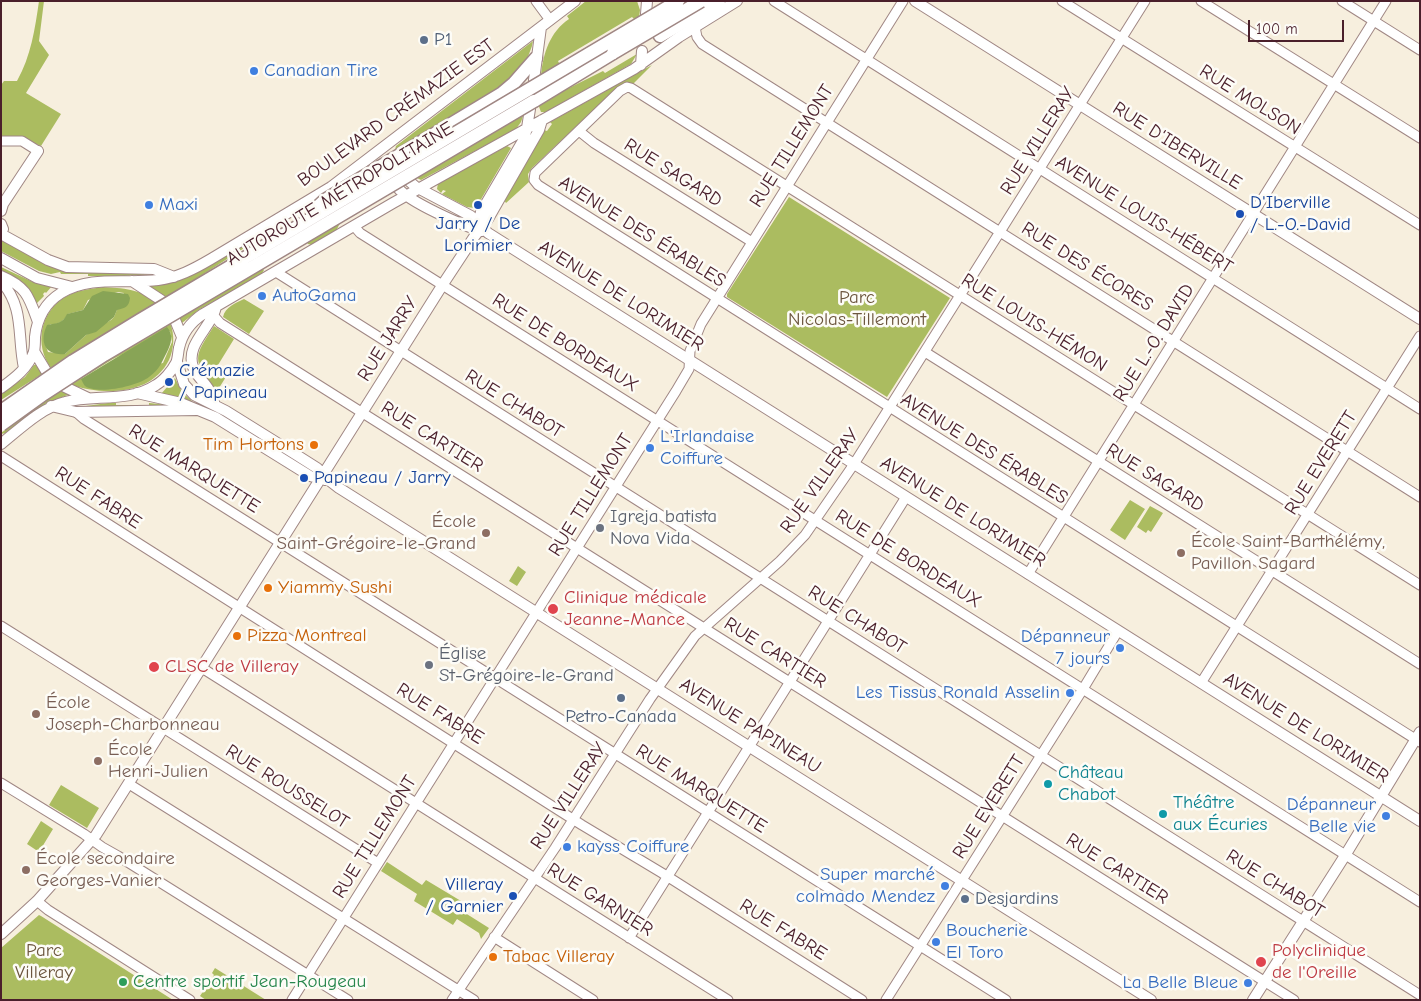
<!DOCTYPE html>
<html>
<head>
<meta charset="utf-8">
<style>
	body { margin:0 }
	#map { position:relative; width:1421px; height:1001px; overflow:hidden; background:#f7efde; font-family:"Comic Neue",sans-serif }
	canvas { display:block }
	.frame { position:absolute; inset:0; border:2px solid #4a1f2b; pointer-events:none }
	.scale { position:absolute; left:1248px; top:20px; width:96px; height:22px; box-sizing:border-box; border:2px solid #4a1f2b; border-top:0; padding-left:6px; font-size:15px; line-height:18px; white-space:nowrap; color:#4a1f2b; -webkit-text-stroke:4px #fdfcf7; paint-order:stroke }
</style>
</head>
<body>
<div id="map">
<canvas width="1421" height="1001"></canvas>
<div class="frame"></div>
<div class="scale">100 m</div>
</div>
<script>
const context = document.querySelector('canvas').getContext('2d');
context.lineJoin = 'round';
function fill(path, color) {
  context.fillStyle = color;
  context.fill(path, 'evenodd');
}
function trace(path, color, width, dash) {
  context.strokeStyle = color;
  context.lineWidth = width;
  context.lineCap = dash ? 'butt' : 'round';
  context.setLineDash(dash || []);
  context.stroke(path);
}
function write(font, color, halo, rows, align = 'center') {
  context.font = font + ' "Comic Neue",sans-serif';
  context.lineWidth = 5;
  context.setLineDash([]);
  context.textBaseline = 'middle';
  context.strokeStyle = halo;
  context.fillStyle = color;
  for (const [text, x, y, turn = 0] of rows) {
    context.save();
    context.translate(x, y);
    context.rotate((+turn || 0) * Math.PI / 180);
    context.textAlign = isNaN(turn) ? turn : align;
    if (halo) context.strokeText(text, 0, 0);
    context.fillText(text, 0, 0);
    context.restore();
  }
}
const green = new Path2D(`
	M39 1H44L39 41 49 55 26 93 61 114 41 146 20 137 1 136V85L4 81H17C31 56 35 29 39 1Z
	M586 1H637L640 10 639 18 635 20 632 17 558 61 560 65 541 76C543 53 550 32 569 19L567 16Z
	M533 41 532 46 526 62 508 85 397 152 395 150 396 146Z
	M637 54 631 64 546 112H541L538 104 541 102 603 71 605 73Z
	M652 65 633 84H629L616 89 532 168 528 174 529 182 506 203 504 200 544 130 547 131 552 124 550 122Z
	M524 113 521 122 516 129 421 180 417 178V176Z
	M507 146 511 148 480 201 478 200 477 203 478 204 474 208 467 207 442 194 446 191 443 190 441 193 437 189 438 183Z
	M789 197 950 298 887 397 727 297V294Z
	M341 221 336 231 312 245 308 244 307 242Z
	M1 236 43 262 154 274 124 276H88V274H61L60 272 51 274 39 271 1 251Z
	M248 243 249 245 166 298 150 288V286C187 282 217 261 248 243Z
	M1 267 33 282 52 286 46 293 45 292 43 294 44 296 35 305 13 277 1 270Z
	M262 268 264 270 261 275 200 309 182 323 179 317Z
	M103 287C120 288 145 289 156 304L51 368C34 345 40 312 65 297 77 290 90 289 103 287ZM118 292 124 293 114 317 111 320 86 335 65 354 48 352 44 341 50 324C59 325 63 321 68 314L83 310 88 300Z
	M244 299 264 311 249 334 223 317C225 307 236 303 244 299Z
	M170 323C175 334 174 349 169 360 151 396 102 396 69 384ZM170 331 172 342 163 363 81 379 113 359Z
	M214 326 234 339 218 365 229 372 219 388 216 390C192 359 193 358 214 326Z
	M34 365H36L42 374 1 400V394L25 377Z
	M175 378 182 392 194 403 161 394Z
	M60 390 70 394 45 404 6 433 1 434V433Z
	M108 403H116V405H136V406H140V405H149V403L179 406 71 408Z
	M1130 500 1145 509 1125 540 1110 530Z
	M1150 506 1163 513 1151 532 1148 530 1146 533 1137 527Z
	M518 566 526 572 517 586 509 581Z
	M61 785 99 808 87 828 49 805Z
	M41 821 53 829 39 852 27 844Z
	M387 862 422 885 426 880 466 904 462 911 489 928 481 939 479 933 457 919 453 925 414 901 417 894 381 871Z
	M39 915 41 916 173 1000H1V948Z
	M215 968 266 1000H206L200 996 214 975 212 973Z`);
const forest = new Path2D(`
	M103 291 128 294 130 298C129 307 125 308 117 310L114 317 96 332 86 335 65 354C45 356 39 342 47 325 57 323 62 324 67 314L83 310 92 296Z
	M167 327C174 335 171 344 167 352 161 363 160 369 149 377 138 386 98 395 85 386 84 385 82 381 81 379Z`);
const minor = new Path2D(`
	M536 1 550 20
	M774 1 1420 409
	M1062 1 1420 225
	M1201 1 1420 138
	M1342 1 1420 50
	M695 27 697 37 702 44 1420 497
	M579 131 594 143 752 242
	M1 141H22L38 151
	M354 226 360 233 436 281 1420 902
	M276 272 1420 995
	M214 316 220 323 1294 1000
	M925 352 1420 664
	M76 412 84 419 1006 1000
	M1 456 582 825 662 873 862 1000
	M1028 574 1386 1
	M1420 585 631 88 627 87 620 91 535 173 534 180 538 185 1420 742
	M1 626 378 863
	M202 668 728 1000
	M1201 683 1420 336
	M1 783 84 834 102 847 118 856 348 1000
	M129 784 474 1000
	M37 901 48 910 190 1000
	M494 937 593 1000
	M629 938 906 497
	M292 1000 676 391 689 369 690 351 701 324 903 1
	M452 1000 555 848 650 699 695 636 780 561 805 535 854 464 1145 1
	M886 1000 1083 689 1118 631`);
const major = new Path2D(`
	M915 1 1420 319
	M646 14 647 1
	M641 65 642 51
	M534 80 541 27
	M409 181 416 187 471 216 488 233 1420 821
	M398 188C409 202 463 226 482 231
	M1 211 3 204 38 151
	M1 224 3 229
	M477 226 481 212 524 139 527 128 530 109
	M1 234 48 260 67 267 154 269 174 277
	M1 258 37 278 72 287
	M1 276C27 287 29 297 38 322
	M1 281C25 308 17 336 24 368
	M132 281 161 300
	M175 320 182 337
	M34 351 46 371
	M177 362 184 384 194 395 226 411 295 454 317 468 330 481 339 488 1151 1000
	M65 387 88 398
	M1 388C15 378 28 368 34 352 35 347 35 341 35 337 37 318 45 303 61 293 90 275 126 284 158 280 177 278 194 269 211 259L331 187 575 1
	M137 393 181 403 215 417 310 476 325 480
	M215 405C213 400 212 394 209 390 205 382 196 376 193 367 185 344 212 327 216 307
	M51 406 76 412 197 410
	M1 444C21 428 41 408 65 402 94 394 129 403 156 385 163 381 172 371 176 363 178 359 178 352 179 348 182 334 191 322 203 314L393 203 634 69 679 37 737 1
	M1 934 37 901 96 835 445 281 474 237 488 219 539 130 542 120
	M1253 1000 1346 854 1420 732`);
const highway = new Path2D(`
	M660 36 719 1
	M534 101 613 53
	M403 153 501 94 514 83 536 58`);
const highwayBridge = new Path2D(`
	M613 53 701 1
	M313 211 325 200 403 153
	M1 411 73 361 140 320 678 1
	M1 425 44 394 104 355 534 101`);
const markers = [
	[424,40,5,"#5c6f8a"],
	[254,71,5,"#3f7fe0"],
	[149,205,5,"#3f7fe0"],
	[478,205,5,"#1a4fb4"],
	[1240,214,5,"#1a4fb4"],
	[262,296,5,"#3f7fe0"],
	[169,382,5,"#1a4fb4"],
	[314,445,5,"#e8710a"],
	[650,448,5,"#3f7fe0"],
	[304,478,5,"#1a4fb4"],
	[600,528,5,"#6b7280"],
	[486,533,5,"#8d6e63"],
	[1181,553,5,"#8d6e63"],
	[268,588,5,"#e8710a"],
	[553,609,6,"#e0444e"],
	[237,636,5,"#e8710a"],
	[1120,648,5,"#3f7fe0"],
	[429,665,5,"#6b7280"],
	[154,667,6,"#e0444e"],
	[1070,693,5,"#3f7fe0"],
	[621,698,5,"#5c6f8a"],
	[36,714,5,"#8d6e63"],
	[98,761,5,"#8d6e63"],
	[1048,784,5,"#0f9aa8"],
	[1163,814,5,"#0f9aa8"],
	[1386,816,5,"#3f7fe0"],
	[567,847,5,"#3f7fe0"],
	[26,870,5,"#8d6e63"],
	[945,886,5,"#3f7fe0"],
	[513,896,5,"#1a4fb4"],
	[965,899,5,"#5c6f8a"],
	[936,942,5,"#3f7fe0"],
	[493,957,5,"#e8710a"],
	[1261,962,6,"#e0444e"],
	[123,982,5,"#2e9e5b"],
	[1248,983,5,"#3f7fe0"]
];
const serviceNames = [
	["P1",434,40],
	["Petro-Canada",621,717,"center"],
	["Desjardins",975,899]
];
const shopNames = [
	["Canadian Tire",264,71],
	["Maxi",159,205],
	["AutoGama",272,296],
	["L'Irlandaise",660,437],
	["Coiffure",660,459],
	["Dépanneur",1110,637,"right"],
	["7 jours",1110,659,"right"],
	["Les Tissus Ronald Asselin",1060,693,"right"],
	["Dépanneur",1376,805,"right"],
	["Belle vie",1376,827,"right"],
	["kayss Coiffure",577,847],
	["Super marché",935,875,"right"],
	["colmado Mendez",935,897,"right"],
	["Boucherie",946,931],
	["El Toro",946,953],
	["La Belle Bleue",1238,983,"right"]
];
const streetNames = [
	["RUE MOLSON",1250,100,32],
	["BOULEVARD CRÉMAZIE EST",396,113,-36],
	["RUE VILLERAY",1038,141,-58],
	["RUE TILLEMONT",792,146,-58],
	["RUE D'IBERVILLE",1177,146,32],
	["RUE SAGARD",673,173,32],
	["AUTOROUTE MÉTROPOLITAINE",340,194,-31],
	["AVENUE LOUIS-HÉBERT",1144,215,32],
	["AVENUE DES ÉRABLES",642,232,32],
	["RUE DES ÉCORES",1087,267,32],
	["AVENUE DE LORIMIER",621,296,32],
	["RUE LOUIS-HÉMON",1034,323,32],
	["RUE JARRY",388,339,-58],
	["RUE DE BORDEAUX",565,343,32],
	["RUE L.-O. DAVID",1154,343,-58],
	["RUE CHABOT",514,404,32],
	["RUE CARTIER",432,437,32],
	["AVENUE DES ÉRABLES",984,449,32],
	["RUE EVERETT",1321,463,-58],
	["RUE MARQUETTE",194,469,32],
	["RUE SAGARD",1155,478,32],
	["RUE VILLERAY",820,481,-55],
	["RUE TILLEMONT",591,495,-58],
	["RUE FABRE",98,498,33],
	["AVENUE DE LORIMIER",963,512,32],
	["RUE DE BORDEAUX",908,559,32],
	["RUE CHABOT",857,620,32],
	["RUE CARTIER",775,653,32],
	["RUE FABRE",440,714,32],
	["AVENUE PAPINEAU",750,726,32],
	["AVENUE DE LORIMIER",1306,728,32],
	["RUE ROUSSELOT",287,787,32],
	["RUE MARQUETTE",701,789,32],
	["RUE VILLERAY",569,796,-57],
	["RUE EVERETT",989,807,-58],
	["RUE TILLEMONT",375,837,-58],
	["RUE CARTIER",1117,869,32],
	["RUE CHABOT",1275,884,32],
	["RUE GARNIER",600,900,32],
	["RUE FABRE",783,930,32]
];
const transitNames = [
	["D'Iberville",1250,203],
	["/ L.-O.-David",1250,225],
	["Jarry / De",478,224,"center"],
	["Lorimier",478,246,"center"],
	["Crémazie",179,371],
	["/ Papineau",179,393],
	["Papineau / Jarry",314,478],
	["Villeray",503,885,"right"],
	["/ Garnier",503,907,"right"]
];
const parkNames = [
	["Parc",857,298],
	["Nicolas-Tillemont",857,320],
	["Parc",44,951],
	["Villeray",44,973]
];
const foodNames = [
	["Tim Hortons",304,445,"right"],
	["Yiammy Sushi",278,588],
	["Pizza Montreal",247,636],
	["Tabac Villeray",503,957]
];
const worshipNames = [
	["Igreja batista",610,517],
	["Nova Vida",610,539],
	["Église",439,654],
	["St-Grégoire-le-Grand",439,676]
];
const educationNames = [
	["École",476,522,"right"],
	["Saint-Grégoire-le-Grand",476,544,"right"],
	["École Saint-Barthélémy,",1191,542],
	["Pavillon Sagard",1191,564],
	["École",46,703],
	["Joseph-Charbonneau",46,725],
	["École",108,750],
	["Henri-Julien",108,772],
	["École secondaire",36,859],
	["Georges-Vanier",36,881]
];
const healthNames = [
	["Clinique médicale",564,598],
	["Jeanne-Mance",564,620],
	["CLSC de Villeray",165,667],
	["Polyclinique",1272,951],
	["de l'Oreille",1272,973]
];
const cultureNames = [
	["Château",1058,773],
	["Chabot",1058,795],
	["Théâtre",1173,803],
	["aux Écuries",1173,825]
];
const leisureNames = [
	["Centre sportif Jean-Rougeau",133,982]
];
fill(green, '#abbc60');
fill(forest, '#88a456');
trace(minor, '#a08784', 11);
trace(major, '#a08784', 12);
trace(highway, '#a08784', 15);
trace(minor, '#fff', 9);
trace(major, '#fff', 10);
trace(highway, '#fff', 12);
trace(highwayBridge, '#a08784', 15, []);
trace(highwayBridge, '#fff', 12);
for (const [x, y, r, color] of markers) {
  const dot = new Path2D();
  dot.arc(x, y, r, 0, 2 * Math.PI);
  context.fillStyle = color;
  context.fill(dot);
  trace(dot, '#fdfcf7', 2);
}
write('19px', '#4e5e75', '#fdfcf7', serviceNames, 'left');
write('19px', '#366cbe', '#fdfcf7', shopNames, 'left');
write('19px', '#4a1f2b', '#fdfcf7', streetNames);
write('19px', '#164399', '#fdfcf7', transitNames, 'left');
write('19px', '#6c563e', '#fdfcf7', parkNames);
write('19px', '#c56008', '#fdfcf7', foodNames, 'left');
write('19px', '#5b616d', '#fdfcf7', worshipNames, 'left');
write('19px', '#785e54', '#fdfcf7', educationNames, 'left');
write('19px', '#be3a42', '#fdfcf7', healthNames, 'left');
write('19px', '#0d838f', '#fdfcf7', cultureNames, 'left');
write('19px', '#27864d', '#fdfcf7', leisureNames, 'left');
</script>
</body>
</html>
